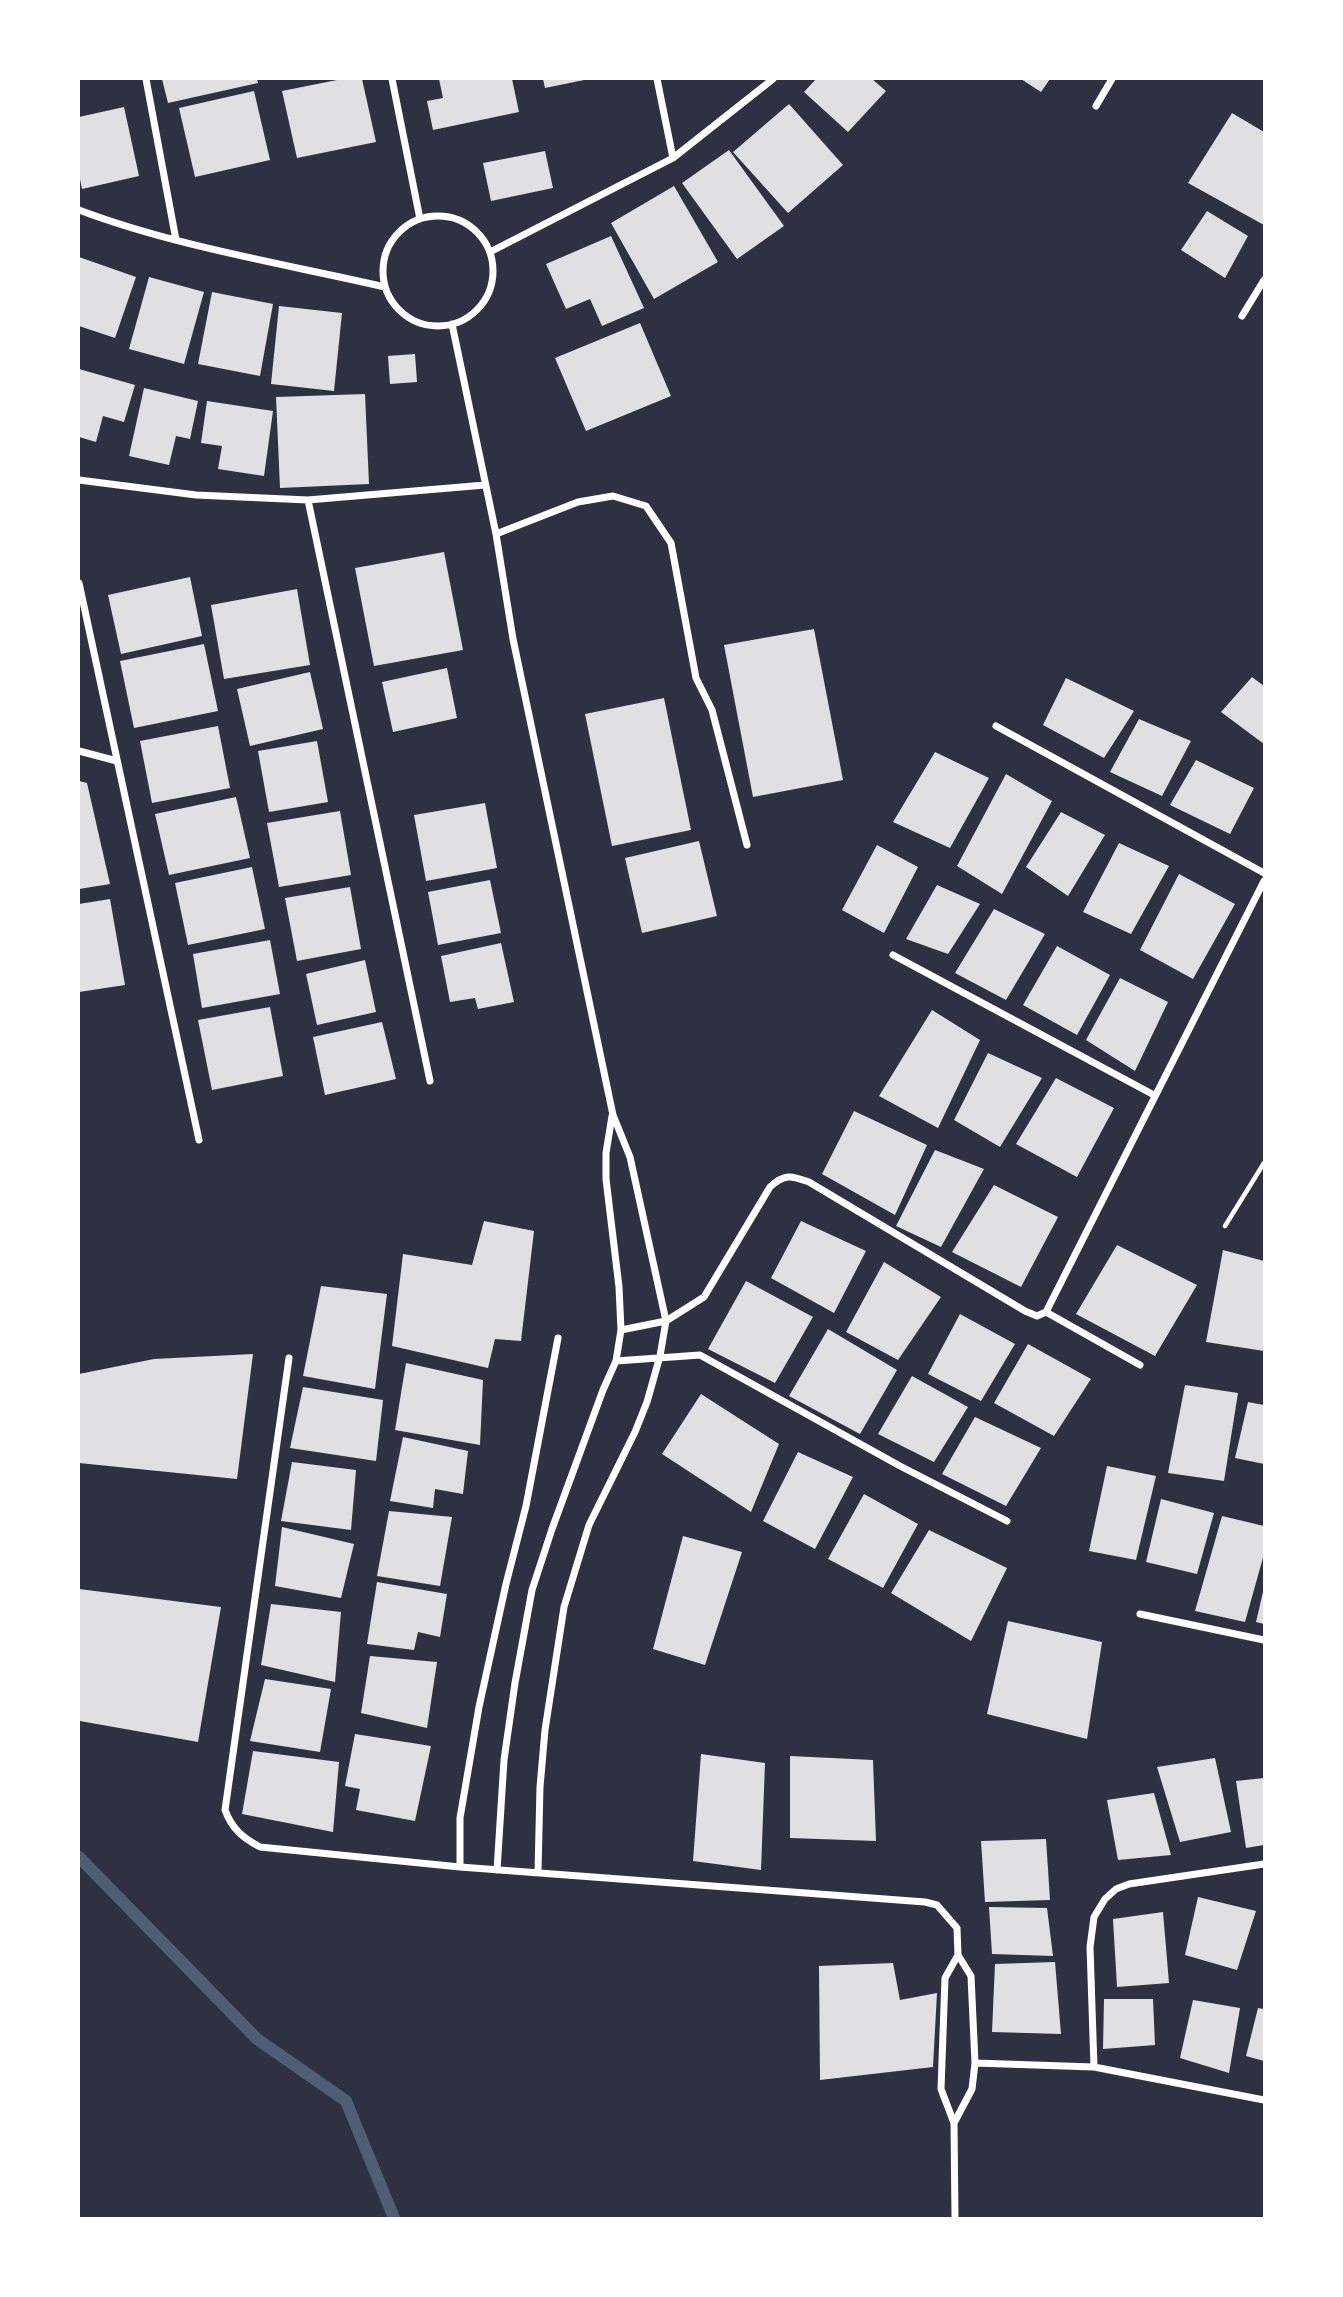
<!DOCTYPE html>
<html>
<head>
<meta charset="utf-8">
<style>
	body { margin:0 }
	#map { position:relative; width:1343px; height:2297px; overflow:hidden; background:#2d3142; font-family:"Playfair Display",serif }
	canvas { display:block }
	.frame { position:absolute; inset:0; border:80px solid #fff; pointer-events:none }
</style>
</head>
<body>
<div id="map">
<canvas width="1343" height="2297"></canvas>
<div class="frame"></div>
</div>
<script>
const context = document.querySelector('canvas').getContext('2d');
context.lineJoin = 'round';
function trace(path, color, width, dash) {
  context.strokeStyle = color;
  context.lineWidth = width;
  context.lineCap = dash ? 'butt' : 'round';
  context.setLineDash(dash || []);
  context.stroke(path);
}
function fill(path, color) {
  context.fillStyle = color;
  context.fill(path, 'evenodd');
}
const stream = new Path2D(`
	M79 1857 257 2039 346 2101 394 2218`);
const building = new Path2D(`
	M162 79H257L258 83 168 103Z
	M342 79H362L376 142 297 158 282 91Z
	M439 79H512L519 112 433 130 427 101 443 98Z
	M543 79H584V80L545 88Z
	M816 79H872L886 91 848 132 804 92Z
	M1021 79H1050L1041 92Z
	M254 91 270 160 195 177 179 108Z
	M789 104 843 165 788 213 733 152Z
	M124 107 139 176 82 189 79 174V117Z
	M1232 113 1264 132V225L1188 183Z
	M729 150 784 226 737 259 682 183Z
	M545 151 553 188 491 201 483 163Z
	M674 186 718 262 654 299 611 223Z
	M1207 211 1248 236 1225 278 1181 250Z
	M611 236 644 308 602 326 590 299 566 309 546 264Z
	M79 257 136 277 115 338 79 326Z
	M149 277 204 292 184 364 129 349Z
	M212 292 273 304 260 376 198 364Z
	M279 306 342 313 334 391 271 384Z
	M640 323 671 396 586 431 555 358Z
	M415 354 417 382 390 384 388 356Z
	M79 369 135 385 124 422 103 416 96 442 79 437Z
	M144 388 198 401 190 439 176 436 169 465 129 456Z
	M365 394 369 484 280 488 276 397Z
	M207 401 273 411 264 476 218 469 222 446 201 443Z
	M444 552 463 650 374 666 355 568Z
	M190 577 202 636 121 654 108 595Z
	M297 589 310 665 224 679 211 605Z
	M814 629 843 780 753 797 724 645Z
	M204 644 218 711 134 728 120 661Z
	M447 668 457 718 393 732 382 682Z
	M310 672 323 729 250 746 237 689Z
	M1252 677 1264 686V744L1221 712Z
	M1066 678 1134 711 1104 758 1043 725Z
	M664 698 691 830 612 846 585 714Z
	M1139 719 1191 741 1162 796 1110 772Z
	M218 726 230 788 152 803 140 741Z
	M317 741 328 802 269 812 258 751Z
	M935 752 989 778 950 848 893 822Z
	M1196 760 1254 788 1230 834 1170 805Z
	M1006 774 1052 801 1002 894 957 866Z
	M79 781 87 783 110 884 79 889Z
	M236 797 250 858 169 875 155 814Z
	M485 803 497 868 426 881 414 815Z
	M340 811 351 875 279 887 267 823Z
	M1061 812 1105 835 1068 896 1026 867Z
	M699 841 717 916 642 933 625 858Z
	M1119 843 1169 866 1131 934 1083 912Z
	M877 845 918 867 884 933 842 910Z
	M252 867 265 929 188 945 175 883Z
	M1179 874 1235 904 1193 979 1140 950Z
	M490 880 501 933 438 945 428 892Z
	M937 885 980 904 948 954 906 939Z
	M350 887 361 949 297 961 285 898Z
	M110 899 125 985 79 992V904Z
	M994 909 1045 934 1006 1000 955 973Z
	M270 940 280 994 202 1008 193 954Z
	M501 943 514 1002 478 1009 475 998 450 1002 441 956Z
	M1057 946 1110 975 1077 1035 1023 1005Z
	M365 960 376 1012 317 1025 306 974Z
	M1120 978 1168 1002 1135 1071 1086 1040Z
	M270 1007 283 1076 212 1090 198 1020Z
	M932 1010 980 1040 938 1128 879 1096Z
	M382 1022 396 1079 325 1095 313 1037Z
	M988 1053 1042 1078 1000 1147 954 1120Z
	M1056 1078 1114 1108 1077 1177 1016 1144Z
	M854 1111 927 1145 895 1215 822 1174Z
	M935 1150 984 1169 941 1247 896 1226Z
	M994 1185 1058 1217 1021 1287 952 1252Z
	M484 1221 534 1231 521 1341 495 1339 488 1368 392 1346 403 1254 472 1265Z
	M801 1221 866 1251 834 1313 771 1278Z
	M1117 1245 1197 1285 1155 1356 1076 1314Z
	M1223 1250 1264 1261V1351L1206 1342Z
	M884 1262 941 1297 898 1360 846 1332Z
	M746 1281 813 1317 775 1383 708 1349Z
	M321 1286 387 1294 375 1389 303 1376Z
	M960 1314 1015 1344 981 1401 928 1374Z
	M828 1329 897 1370 860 1434 789 1396Z
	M1028 1344 1091 1379 1054 1436 994 1403Z
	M253 1354 237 1479 79 1463V1374L154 1359Z
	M406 1363 483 1380 480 1445 395 1430Z
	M912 1376 968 1407 934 1462 878 1434Z
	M1185 1385 1238 1393 1224 1481 1168 1473Z
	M303 1387 383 1400 376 1461 290 1448Z
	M701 1394 779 1444 751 1512 662 1454Z
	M1248 1402 1264 1405V1464L1235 1458Z
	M975 1417 1041 1448 1006 1506 942 1474Z
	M403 1437 468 1451 463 1494 435 1489 433 1508 390 1501Z
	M798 1452 853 1477 815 1549 763 1521Z
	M292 1462 356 1470 351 1530 281 1521Z
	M1107 1466 1156 1476 1136 1560 1089 1551Z
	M864 1494 918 1524 883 1588 828 1559Z
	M1161 1499 1214 1513 1197 1574 1146 1562Z
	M389 1511 452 1517 440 1586 377 1576Z
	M1222 1516 1264 1526V1554L1245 1622 1195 1611Z
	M282 1527 354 1544 341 1598 275 1586Z
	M929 1530 1007 1568 971 1641 891 1593Z
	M683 1536 742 1552 705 1665 653 1649Z
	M377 1582 447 1594 440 1637 418 1632 414 1650 367 1644Z
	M79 1589 221 1607 198 1742 80 1721Z
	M1263 1592H1264V1624L1256 1622Z
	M271 1604 341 1612 335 1682 261 1665Z
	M1008 1621 1102 1642 1087 1739 987 1714Z
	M370 1656 437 1662 427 1728 361 1713Z
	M265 1679 331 1689 320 1752 250 1741Z
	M355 1734 431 1746 415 1821 356 1810 360 1789 345 1786Z
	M253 1751 339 1762 333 1832 242 1814Z
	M701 1754 765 1763 761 1870 693 1861Z
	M790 1756 873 1760 876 1841 790 1838Z
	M1215 1758 1231 1832 1180 1842 1157 1767Z
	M1264 1778V1845L1246 1848 1236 1781Z
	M1154 1793 1171 1855 1118 1860 1107 1800Z
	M1046 1839 1050 1900 985 1902 981 1841Z
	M1198 1897 1256 1911 1237 1970 1185 1955Z
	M989 1907 1047 1908 1053 1956 992 1954Z
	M1163 1912 1169 1983 1117 1987 1113 1919Z
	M1055 1962 1061 2034 992 2032 995 1964Z
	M893 1963 900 2000 937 1993 933 2067 820 2080 819 1966Z
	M1104 1999H1153L1155 2045 1103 2049Z
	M1193 2000 1240 2008 1229 2073 1180 2058Z
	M1258 2008 1264 2009V2061L1246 2056Z`);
const path = new Path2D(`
	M1225 1226 1264 1163`);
const minor = new Path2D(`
	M146 79 176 240
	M392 79 420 219
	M657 79 673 158
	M1096 106 1112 79
	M79 210C174 246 285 264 385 287
	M383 271a55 55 0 1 1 110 0a55 55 0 1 1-110 0Z
	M490 252 673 158 773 79
	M1242 316 1264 280
	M452 324 496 534 513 639 613 1115 630 1157 666 1321 660 1356 647 1402 635 1432 589 1525 564 1607 545 1730 540 1787 538 1872
	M79 480 196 495 308 500 485 485
	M308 500 430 1081
	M496 534 578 502 613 496 646 506 671 543 696 678 712 710 747 845
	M79 583 199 1140
	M996 726 1264 873
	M79 751 117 761
	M893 955 1154 1095
	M1046 1312 1140 1365
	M621 1330 666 1321 704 1297 770 1187C785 1173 792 1176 809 1182L1025 1311 1037 1316 1046 1312 1264 881
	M289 1358 225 1810C232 1829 243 1838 260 1847L460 1867 925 1902 937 1905 957 1928 958 1955 971 1976 975 2063 972 2089 954 2123
	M616 1361 700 1355 900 1466 1007 1521
	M1140 1614 1264 1640
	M460 1867V1818L479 1707 506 1584 526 1506 558 1338
	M497 1870 504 1760 515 1683 532 1590 552 1529 603 1390 616 1361 621 1330 619 1287 606 1179V1153L612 1116
	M975 2063 1094 2067 1264 2100
	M1094 2067 1090 1947 1094 1917 1105 1899 1116 1889 1129 1884 1264 1864
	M955 2218 954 2123 941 2089 945 1978 958 1955`);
trace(stream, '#4f5d75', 12);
fill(building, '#e0e0e3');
trace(path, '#fff', 4.5);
trace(minor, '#fff', 7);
</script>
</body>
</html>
